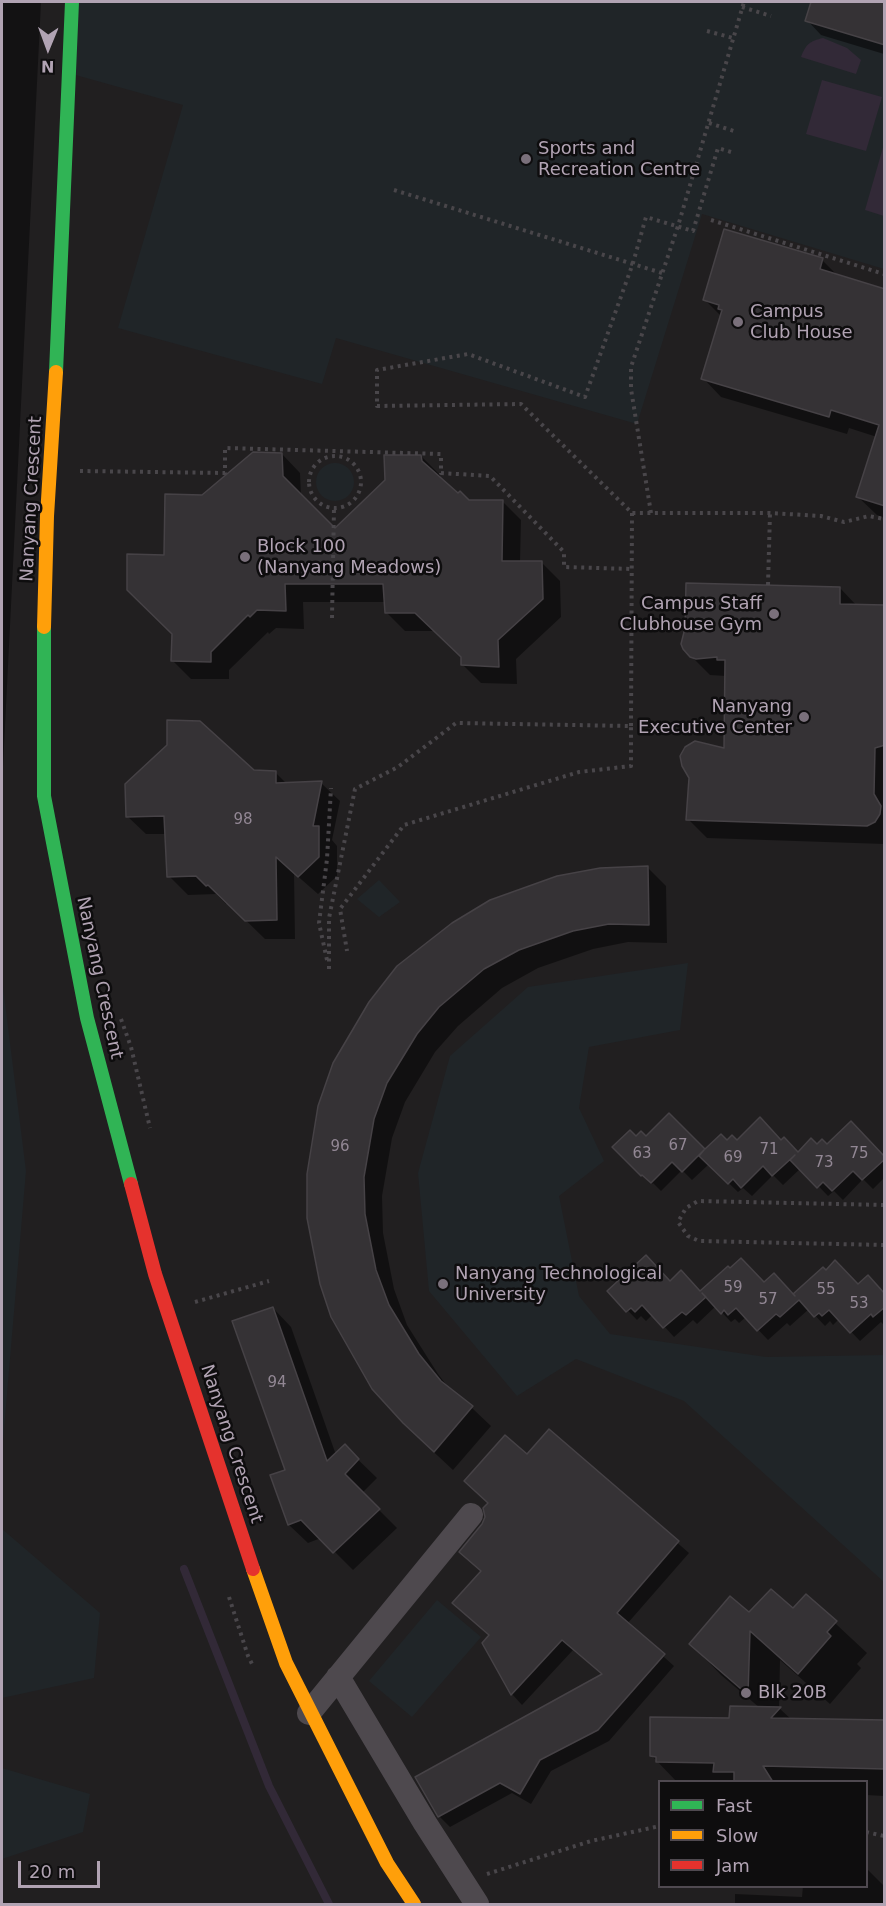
<!DOCTYPE html>
<html>
<head>
<meta charset="utf-8">
<style>
	body { margin:0 }
	#map { position:relative; width:886px; height:1906px; overflow:hidden; background:#131213; font-family:"DejaVu Sans",sans-serif }
	canvas { display:block }
	.frame { position:absolute; inset:0; border:3px solid #b1a3b3; pointer-events:none }
	.legend { position:absolute; left:658px; top:1780px; width:210px; height:108px; box-sizing:border-box; background:#0e0d0e; border:2px solid #4f4950; margin:0; padding:8px 10px; list-style:none; font-size:18px; color:#b1a3b3 }
	.legend li { display:flex; align-items:center; gap:12px; height:30px }
	.legend b { width:30px; border:2px solid #4f4950 }
	.north { position:absolute; left:18px; top:18px; width:60px; height:60px; -webkit-text-stroke:4px #0e0d0e; paint-order:stroke; rotate:181deg; font-size:16px; font-weight:700; line-height:24px; text-align:center; color:#b1a3b3 }
	.north::after { content:''; display:block; margin:auto; width:21px; height:27px; background:#b1a3b3; clip-path:polygon(50% 0,100% 100%,50% 72%,0 100%) }
	.scale { position:absolute; left:18px; top:1861px; width:82px; height:27px; box-sizing:border-box; border:3px solid #b1a3b3; border-top:0; padding-left:8px; font-size:18px; line-height:21px; white-space:nowrap; color:#b1a3b3; -webkit-text-stroke:4px #0e0d0e; paint-order:stroke }
</style>
</head>
<body>
<div id="map">
<canvas width="886" height="1906"></canvas>
<div class="frame"></div>
<ul class="legend">
<li><b style="height:8px;background:#30b455"></b>Fast</li>
<li><b style="height:8px;background:#ff9f0a"></b>Slow</li>
<li><b style="height:8px;background:#e5322d"></b>Jam</li>
</ul>
<div class="north">N</div>
<div class="scale">20 m</div>
</div>
<script>
const context = document.querySelector('canvas').getContext('2d');
context.lineJoin = 'round';
function fill(path, color) {
  context.fillStyle = color;
  context.fill(path, 'evenodd');
}
function trace(path, color, width, dash) {
  context.strokeStyle = color;
  context.lineWidth = width;
  context.lineCap = dash ? 'butt' : 'round';
  context.setLineDash(dash || []);
  context.stroke(path);
}
function write(font, color, halo, rows, align = 'center') {
  context.font = font + ' "DejaVu Sans",sans-serif';
  context.lineWidth = 5;
  context.setLineDash([]);
  context.textBaseline = 'middle';
  context.strokeStyle = halo;
  context.fillStyle = color;
  for (const [text, x, y, turn = 0] of rows) {
    context.save();
    context.translate(x, y);
    context.rotate((+turn || 0) * Math.PI / 180);
    context.textAlign = isNaN(turn) ? turn : align;
    if (halo) context.strokeText(text, 0, 0);
    context.fillText(text, 0, 0);
    context.restore();
  }
}
const built = new Path2D(`
	M41 2H884V1904H2V786ZM660 1782H866V1886H660Z`);
const green = new Path2D(`
	M76 2H884V269L702 214 637 424 336 338 322 384 118 328 183 105 72 74Z
	M316 482a19 19 0 1 1 38 0a19 19 0 1 1-38 0Z
	M379 880 400 902 379 917 357 899Z
	M688 963 680 1030 589 1047 579 1108 604 1161 559 1196 579 1296 610 1334 766 1357 884 1355V1582L684 1401 576 1359 517 1396 429 1291 418 1173 450 1056 528 987Z
	M2 979 26 1171 2 1453Z
	M2 1529 100 1613 94 1678 2 1698Z
	M437 1600 481 1637 412 1717 369 1681Z
	M2 1768 90 1794 83 1832 2 1859Z`);
const water = new Path2D(`
	M823 38 847 48 861 60 856 74 801 57C806 44 810 41 823 38Z
	M822 80 882 97 866 151 806 134Z
	M884 144V216L865 210Z`);
const shadow = new Path2D(`
	M813 2H884V54L821 35 807 20Z
	M822 260 838 276 884 290V518L877 515 858 497 877 437 849 428 847 434 721 397 703 378 721 316 705 300Z
	M282 454 300 473 301 496 335 530 421 456 440 475V479L469 501H502L521 520 520 562H541L560 581 561 617 516 659 517 684 481 683 462 664V657L435 631H405L386 612V602H303L304 629 276 628 269 634 268 632 229 670V679H191L172 660 173 634 166 556 203 496Z
	M840 588 857 606 884 607V844L707 838 688 819 725 750 726 676 710 675 684 649Z
	M253 772 276 773 287 784 321 783 340 801 332 840 337 846V876L318 894 294 873 295 939H265L227 902 226 904 216 894 188 895 169 876 167 834H146L127 816Z
	M648 868 666 886 667 943 628 942 593 949 538 968 502 988 458 1026 435 1052 405 1102 392 1138 382 1196 383 1233 394 1289 407 1325 438 1374 451 1391 472 1408 491 1426 453 1470 423 1442 332 1316 370 1003Z
	M669 1115 705 1151 727 1142H737L781 1141 798 1154 817 1146H827L884 1158V1178L873 1189 863 1179 843 1200 834 1191 828 1196 801 1168 783 1185 773 1175 752 1196 743 1188 738 1192 709 1164 692 1180 682 1170 661 1191 653 1183 652 1184 615 1147 636 1138H646Z
	M670 1282 700 1293 764 1284 793 1296 858 1286 884 1295V1325L881 1322 860 1341 839 1319 833 1325 830 1321 825 1326 809 1309 790 1326 787 1323 768 1340 746 1317 739 1323 735 1319 731 1322 716 1306 697 1324 693 1320 674 1337 653 1314 646 1321 641 1316 637 1320 609 1291Z
	M273 1308 291 1327 336 1455 345 1447 377 1478 362 1493 397 1528 353 1570 321 1538 308 1543 289 1525 287 1471Z
	M549 1431 689 1553 627 1624 674 1666 609 1741 551 1771 531 1804 512 1793 450 1827 439 1816 603 1675 573 1650 522 1705 512 1694 484 1643 490 1636 483 1572 484 1524 528 1457Z
	M806 1596 867 1653 857 1664 861 1668 830 1704 780 1660 779 1708 792 1720 884 1728V1796L866 1795V1782H677L652 1756 760 1708 721 1675 691 1644 749 1614 793 1610Z
	M866 1868 884 1886V1904H735V1894L802 1897 803 1886H866Z`);
const stream = new Path2D(`
	M184 1569 269 1786 329 1904`);
const building = new Path2D(`
	M811 2H885V45L805 21Z
	M724 229 823 258 820 269 885 289V506L856 497 879 425 831 410 829 417 701 379 722 310 718 309 719 305 703 300Z
	M253 452 282 453 283 476 335 528 385 480 384 455H421L422 461 458 493 460 491 469 500H503L502 561H542L543 599 498 640 499 667 461 665V657L415 613H385L383 584H285L286 611 257 610 250 617 248 615 211 652V662L171 661 172 634 127 590V554L164 555 165 494 202 495Z
	M686 583 840 587V604L885 605V745L875 748 874 794 881 806 880 814 875 822 867 826 686 820 689 778 682 766 680 756 685 747 695 741 724 748 725 660H717V657L696 659 690 657 683 649 681 644 685 628Z
	M167 720 200 721 254 770 276 771V783L322 781 313 826H319V857L298 877 276 857 277 920 245 921 208 885 206 886 196 876 167 877 164 816 126 817 125 784 167 745Z
	M648 866 649 925 609 924 573 931 519 950 484 969 439 1007 417 1034 387 1083 374 1119 364 1177 365 1214 376 1270 389 1305 419 1354 441 1381 473 1406 434 1452 403 1423 372 1389 331 1317 320 1284 307 1218V1174L318 1106 333 1063 369 1002 397 966 452 923 490 900 557 876 600 868Z
	M669 1113 705 1149 721 1134 727 1140 732 1135 737 1140 760 1117 781 1140 784 1137 798 1152 811 1138 817 1144 822 1139 827 1144 851 1121 885 1157V1159L862 1180 853 1171 832 1191 823 1182 817 1188 790 1160 795 1155 772 1176 763 1166 741 1188 733 1179 728 1184 699 1156 704 1150 682 1172 672 1162 651 1183 642 1175 641 1176 612 1147 630 1130 636 1136 641 1131 646 1136Z
	M646 1255 670 1281 681 1270 700 1291 728 1266 730 1268 741 1258 764 1282 774 1273 795 1296 793 1294 823 1267 826 1270 835 1260 858 1284 868 1275 885 1294V1307L873 1317 871 1314 850 1333 829 1310 822 1316 819 1313 814 1317 799 1300 780 1317 776 1314 757 1331 736 1308 728 1315 724 1310 721 1314 702 1293 706 1297 686 1315 682 1312 663 1328 642 1305 635 1312 631 1308 626 1312 607 1291Z
	M273 1307 327 1461 345 1444 359 1459 345 1474 380 1509 333 1553 301 1520 288 1525 270 1475 285 1470 232 1321Z
	M549 1429 679 1541 617 1613 665 1654 598 1730 540 1760 520 1794 500 1783 438 1817 415 1777 602 1674 562 1640 511 1695 482 1643 489 1635 452 1603 481 1571 459 1552 482 1524 485 1517 483 1508 488 1503 464 1481 505 1435 527 1454Z
	M771 1589 793 1608 806 1594 837 1621 827 1632 831 1636 798 1674 750 1631 748 1695 689 1644 730 1596 749 1612Z
	M730 1706 781 1707 771 1718 885 1720V1769L763 1766 773 1782H734V1772H713L714 1763 656 1762V1757L650 1756V1717L729 1718Z`);
const path = new Path2D(`
	M742 7 771 16
	M707 31 733 38
	M709 123 737 132
	M731 152 718 148 693 231 646 217 633 263 585 397 468 354 377 370V406L521 404 632 513H770L821 516 844 522 869 516 884 519
	M394 190 662 273
	M711 220 884 274
	M309 482a26 26 0 1 1 52 0a26 26 0 1 1-52 0Z
	M80 471 225 473V448L441 454V473L490 476 564 552V567L632 569
	M651 513 631 389V367L678 226 744 2
	M768 585 770 513
	M332 618 334 508
	M631 726 632 513
	M327 960 319 923 327 859 331 788
	M329 969V918L355 789 398 767 456 723 631 726V766L579 772 404 825 340 909 347 951
	M121 1019 131 1047 150 1128
	M884 1205 698 1201 686 1208 678 1222 688 1236 699 1241 884 1245
	M195 1302 269 1281
	M229 1597 248 1656 253 1666
	M866 1832 884 1836
	M487 1874 591 1841 660 1826`);
const street = new Path2D(`
	M338 1677 425 1823 477 1904
	M309 1713 471 1515`);
const fast = new Path2D(`
	M56 372 72 2
	M44 627V796L87 1018 131 1184`);
const slow = new Path2D(`
	M44 627 47 516 56 372
	M253 1569 286 1663 387 1863 414 1904`);
const jam = new Path2D(`
	M131 1184 155 1274 253 1569`);
const markers = [
	[526,159,6,"#7a707b"],
	[738,322,6,"#7a707b"],
	[245,557,6,"#7a707b"],
	[774,614,6,"#7a707b"],
	[804,717,6,"#7a707b"],
	[443,1284,6,"#7a707b"],
	[746,1693,6,"#7a707b"]
];
const numberNames = [
	["98",243,820],
	["67",678,1146],
	["96",340,1147],
	["71",769,1150],
	["63",642,1154],
	["75",859,1154],
	["69",733,1158],
	["73",824,1163],
	["59",733,1288],
	["55",826,1290],
	["57",768,1300],
	["53",859,1304],
	["94",277,1383]
];
const poiNames = [
	["Sports and",538,149],
	["Recreation Centre",538,170],
	["Campus",750,312],
	["Club House",750,333],
	["Block 100",257,547],
	["(Nanyang Meadows)",257,568],
	["Campus Staff",762,604,"right"],
	["Clubhouse Gym",762,625,"right"],
	["Nanyang",792,707,"right"],
	["Executive Center",792,728,"right"],
	["Nanyang Technological",455,1274],
	["University",455,1295],
	["Blk 20B",758,1693]
];
const streetNames = [
	["Nanyang Crescent",32,499,-87],
	["Nanyang Crescent",99,978,78],
	["Nanyang Crescent",231,1444,72]
];
fill(built, '#211f20');
fill(green, '#202528');
fill(water, '#322937');
fill(shadow, '#0007');
trace(stream, '#322937', 8);
fill(building, '#353235');
trace(building, '#464246', 1.5);
trace(path, '#49464a', 4, [3, 4.5]);
trace(street, '#4e494e', 24);
trace(fast, '#30b455', 14);
trace(slow, '#ff9f0a', 14);
trace(jam, '#e5322d', 14);
for (const [x, y, r, color] of markers) {
  const dot = new Path2D();
  dot.arc(x, y, r, 0, 2 * Math.PI);
  context.fillStyle = color;
  context.fill(dot);
  trace(dot, '#0e0d0e', 2);
}
write('15px', '#928794', null, numberNames);
write('18px', '#b1a3b3', '#0e0d0e', poiNames, 'left');
write('18px', '#b1a3b3', '#0e0d0e', streetNames);
</script>
</body>
</html>
